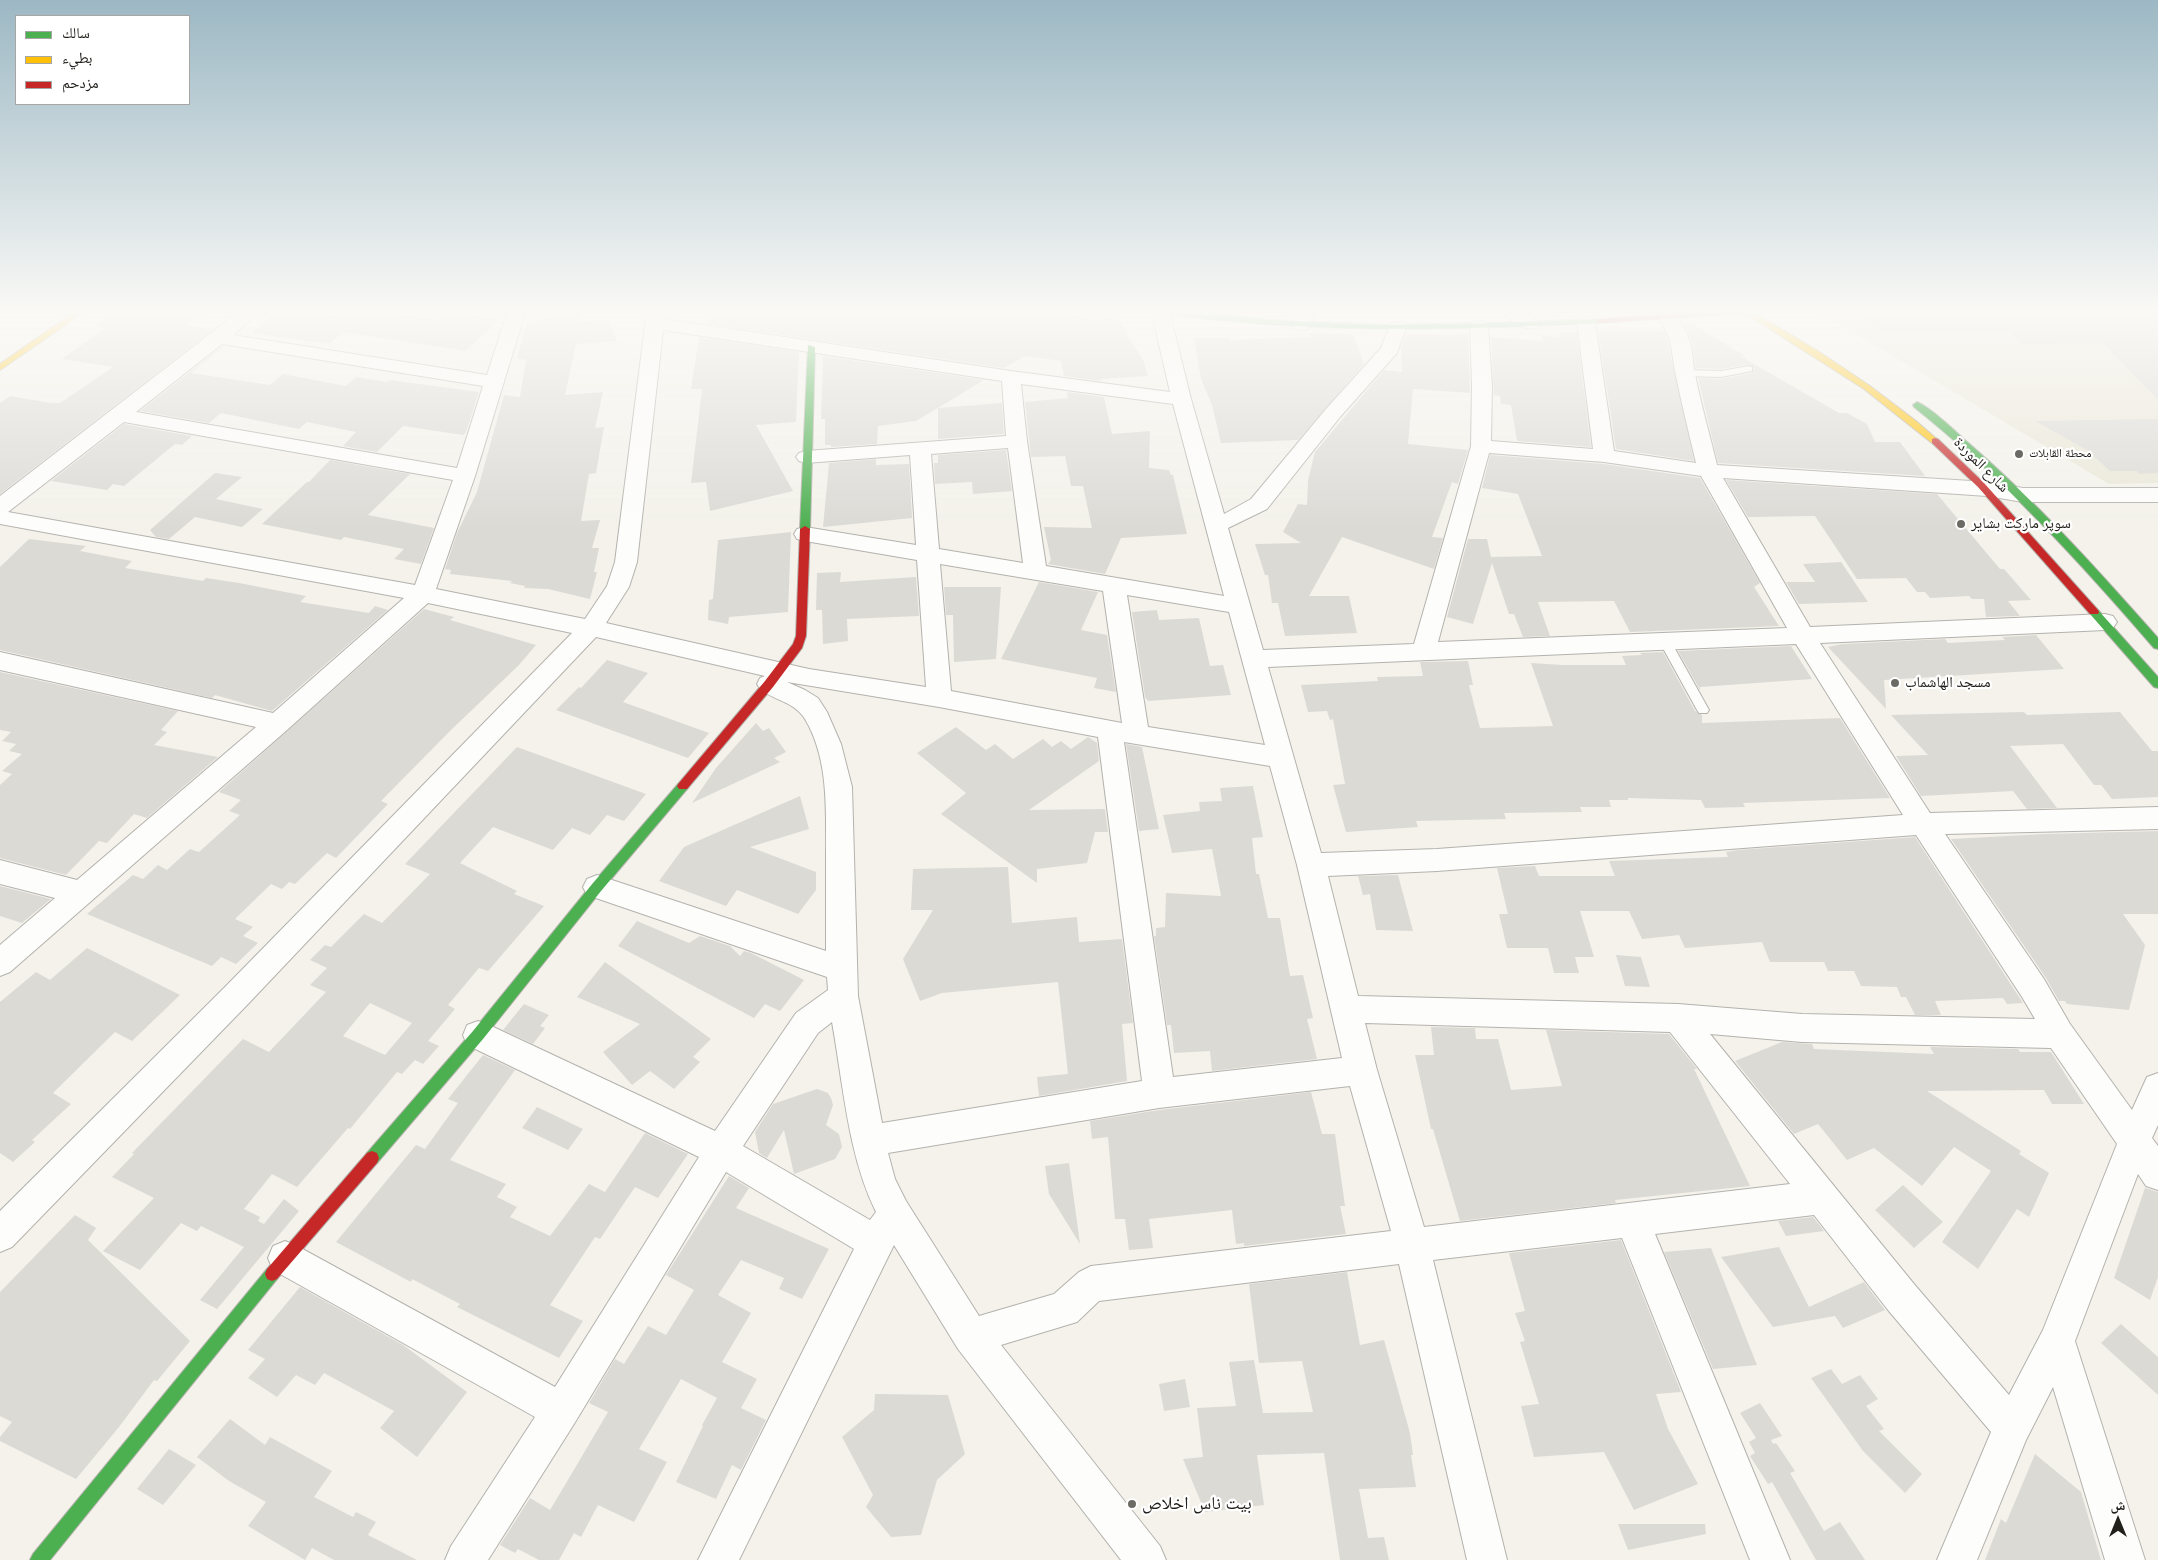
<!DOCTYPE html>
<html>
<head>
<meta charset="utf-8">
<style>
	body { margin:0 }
	#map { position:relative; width:2158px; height:1560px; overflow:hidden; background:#f4f2eb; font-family:"Noto Sans","Noto Naskh Arabic",sans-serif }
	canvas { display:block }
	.legend { position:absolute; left:15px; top:15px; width:175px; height:90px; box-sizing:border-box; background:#fff; border:1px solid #a7a6a4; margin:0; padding:6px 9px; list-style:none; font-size:15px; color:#22201b }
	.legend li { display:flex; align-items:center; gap:10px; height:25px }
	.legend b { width:25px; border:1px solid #a7a6a4 }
	.north { position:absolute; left:2093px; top:1495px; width:50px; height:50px; -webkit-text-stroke:4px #fff; paint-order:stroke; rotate:0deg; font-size:14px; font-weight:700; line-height:20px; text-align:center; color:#22201b }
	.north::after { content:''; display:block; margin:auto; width:18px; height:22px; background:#22201b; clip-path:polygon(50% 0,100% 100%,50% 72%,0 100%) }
</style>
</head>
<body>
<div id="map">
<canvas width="2158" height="1560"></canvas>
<ul class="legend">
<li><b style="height:6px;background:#4caf50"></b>سالك</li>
<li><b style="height:6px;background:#ffc107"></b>بطيء</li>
<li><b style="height:6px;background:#c62828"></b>مزدحم</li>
</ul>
<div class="north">ش</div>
</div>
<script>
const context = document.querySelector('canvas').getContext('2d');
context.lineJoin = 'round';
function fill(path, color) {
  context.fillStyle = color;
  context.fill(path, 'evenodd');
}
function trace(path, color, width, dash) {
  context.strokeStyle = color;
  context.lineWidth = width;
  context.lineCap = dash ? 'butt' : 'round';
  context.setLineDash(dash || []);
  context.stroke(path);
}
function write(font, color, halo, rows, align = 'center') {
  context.font = font + ' "Noto Sans","Noto Naskh Arabic",sans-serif';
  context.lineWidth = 4.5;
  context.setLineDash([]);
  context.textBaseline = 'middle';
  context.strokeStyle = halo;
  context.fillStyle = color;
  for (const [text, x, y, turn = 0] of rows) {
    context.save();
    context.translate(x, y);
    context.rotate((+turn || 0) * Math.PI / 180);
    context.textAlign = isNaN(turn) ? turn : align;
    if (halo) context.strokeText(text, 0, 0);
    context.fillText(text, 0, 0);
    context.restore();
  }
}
const built = new Path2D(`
	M1815 310H2158V483L2109 484Z`);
const building = new Path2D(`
	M119 310H207L185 325 213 330 0 494V403L10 396 51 403H60L113 367 62 359 105 328 96 326Z
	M279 310 337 317 345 310H383L381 313 439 319 444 313 500 318 466 351 343 332 329 344 251 333Z
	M555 310H580L577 322 609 320 617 341 576 344 565 395 603 392 595 428 604 427 596 473 589 474 581 521 600 520 592 548H599L594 572H597L590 599 548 589 524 588 525 586 510 583 512 581 450 574 451 570 445 569 457 533 477 492 504 395 520 397 526 360 517 359 526 324H533L535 319 554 318Z
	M718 310H866L901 316 905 310H1042L1094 320 1116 316 1144 362 1148 376 1100 379 1101 381 1064 376 1061 361 1025 356 1004 368 707 324Z
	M1885 310 2158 311V400L2103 343 2022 344 2010 331 1878 332 1859 312Z
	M1684 324H1692L1745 356H1740L1839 413H1847L1867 424 1875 442H1900L1925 476 1718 463 1698 378 1721 379 1752 373 1754 367 1749 364 1721 369 1696 368 1692 342Z
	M1598 331H1664L1669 347 1694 461 1616 449Z
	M1560 332 1577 333 1591 447 1517 441 1511 405 1501 404 1500 396 1494 395 1491 337 1543 341 1542 336 1561 337Z
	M1309 333 1353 334 1364 364 1298 440 1221 443 1212 405 1201 379 1194 338H1230V340L1311 337Z
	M1468 334 1470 393 1413 389 1408 444 1468 450 1458 484 1452 482 1432 537 1443 538 1434 569 1342 537 1309 596H1349L1357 633 1285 636 1278 603H1272L1268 575H1265L1255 544 1301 543 1283 532 1298 504 1307 505 1308 480 1315 452 1384 370 1402 372 1401 347 1405 335Z
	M699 337 799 352 796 422 756 425 793 491 710 511 706 482 691 483 702 389H691Z
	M223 346H225L191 373 270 385 283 374 346 386 356 377 387 382 390 380 479 392 466 432 463 435 403 426 377 452 343 446 356 432 307 422 299 429 221 413 209 423 140 411Z
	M823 356 984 380 938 408 1002 403 1004 434 938 439V408L916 421 878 426 877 444 831 447V445H825V419H821Z
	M1067 392 1104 397 1112 434 1150 431 1149 468 1169 470 1171 475H1173L1187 534 1121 538 1105 574 1048 564 1051 560 1044 527 1092 528 1083 486H1071L1065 456 1031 457 1025 402 1068 398Z
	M2158 419V473L2139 474 2137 471H2110L2087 450 2035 421Z
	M124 424 192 436 182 445 175 444 124 486 113 484 107 490 51 481Z
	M1006 450 1012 491 973 494 972 482 935 484 934 463H938V455Z
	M1490 455 1604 464 1700 478 1760 583 1754 587 1779 626 1630 632 1614 601 1538 602 1550 636 1523 637 1514 614H1509L1492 563 1473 624 1447 617 1468 539H1487L1491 557 1542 556 1518 494 1482 488Z
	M876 459V465L909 464 912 518 823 527 829 463Z
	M330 460 410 474 368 515 434 528 421 564 394 559 404 549 344 537 341 540 262 524 307 482H309Z
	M215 473 242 477 216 499 263 509 242 527 195 517 169 539 156 537 150 530Z
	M1726 480 1937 494 2000 569H2004L2031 600 2008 601 2020 616 1986 617 1984 599H1972L1969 596 1930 598 1925 592H1917L1906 578 1857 579 1815 516 1748 517Z
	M791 532 788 612 729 617 728 624 708 620 709 600 713 599 718 540Z
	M29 539 86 546 80 551 132 561 125 568 203 581 206 578 239 583 306 596 300 602 369 613 375 606 388 610 272 711 215 695 212 698 0 650V567Z
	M1841 562 1868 602 1799 604 1786 582H1815L1803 564Z
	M841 572 840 582 916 577 919 616 847 619 848 641 823 644 822 610H816L817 573Z
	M1039 582 1098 592 1081 630 1107 635 1116 692 1094 688 1097 678 1001 659Z
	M944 587H1001L996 659 954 662 953 615H946Z
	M424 609 454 617 450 620 536 645 519 665 450 731 381 801 388 804 336 858 327 853 295 884 289 882 282 889 271 884 235 919 253 927 243 936 258 943 236 964 221 957 212 966 87 914 133 875 143 879 158 865 167 870 190 849 199 852 240 815 229 811 241 800 219 792Z
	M1157 610 1159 620 1199 618 1210 666 1223 665 1231 695 1148 701 1145 697 1132 612Z
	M2036 635 2064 669 1884 680 1886 709 1828 647 1842 644 1945 639 1948 643 2005 640 2002 637Z
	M1791 646 1812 679 1700 687V690L1678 651Z
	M1663 652 1695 711 1702 715V723L1840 718 1890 798 1743 803 1745 807 1705 808 1701 800 1628 798V800H1609L1611 807H1580L1582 812 1504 813 1506 819 1416 821 1418 827 1346 832 1333 785 1345 784 1333 719 1330 720 1327 711 1308 712 1301 685 1378 681 1377 677 1423 676 1420 662 1468 661 1473 685H1469L1480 728 1553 726 1531 663 1562 665H1626L1622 656 1642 655 1640 653Z
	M607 660 648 673 623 702 709 733 688 758 556 710 579 687 581 688Z
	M0 672 178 711 161 730 167 732 154 745 218 757 147 818 134 814 107 843 99 841 66 875 0 858V785L12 774 2 771 22 754 9 751 16 744 2 741 11 732 0 730Z
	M2024 712 2027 715 2120 712 2152 751H2158V797L2112 799 2101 785H2094L2063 744 2010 746 2057 808 2027 809 2013 791 1921 796 1896 756 1928 755 1891 715Z
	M756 723 763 731 769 728 786 752 774 758 780 762 692 803 716 768Z
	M956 727 986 750 995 744 1013 759 1043 739 1052 747 1061 741 1071 749 1088 737 1097 743 1099 761 1029 810 1105 809 1108 832H1095L1087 863 1037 869V883L941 814 966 793 917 753Z
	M1126 744 1142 747 1159 829 1139 831Z
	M517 747 646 794 624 821 607 815 590 835 572 828 553 850 493 827 460 863 517 891 514 894 544 906 488 971 479 968 448 1005 455 1009 428 1041 439 1046 423 1064 415 1060 402 1074 397 1072 350 1129 348 1128 297 1187 272 1174 244 1209 260 1217 258 1221 264 1224 284 1199 299 1211 217 1309 200 1300 244 1247 201 1226 197 1231 181 1223 140 1270 103 1251 154 1198 112 1177 134 1154 132 1153 243 1039 269 1052 326 992 310 985 327 968 310 960 325 945 331 947 364 914 382 923 430 874 405 864ZM370 1003 412 1023 385 1055 343 1036Z
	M1253 786 1263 837 1252 838 1256 874H1259L1268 918H1280L1290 976 1303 975 1313 1018 1307 1019 1317 1059 1212 1071 1210 1051 1174 1053 1171 1025H1167L1154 936H1156V928L1165 927 1166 893 1221 896 1212 849 1172 853 1163 815 1200 811 1199 802 1222 801 1220 788Z
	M800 796 809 829 750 847 816 872V890L798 914 737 890 726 906 659 881 684 847Z
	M2158 831V914H2123L2145 945 2129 1010 2067 1004 2065 1001H2059L2046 978 1951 839 2045 834Z
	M1915 837 2023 1003 2007 1004 2003 998 1935 1001 1941 1015H1915L1906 997H1901L1897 987 1861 986 1854 971H1828L1824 962H1770L1762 942 1685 948 1679 935 1642 939 1629 911H1580L1594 957H1575L1579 973H1554L1548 948H1507L1499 914H1508L1497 868 1535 866 1539 876H1615L1609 861 1728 857 1726 852 1738 850Z
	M1008 867 1012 923 1077 917 1079 942 1122 939 1133 1023 1122 1024 1127 1081 1039 1096 1037 1077 1068 1074 1058 982 942 993 920 1001 903 959 933 910H911L913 869Z
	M1398 875 1413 931 1376 930 1370 894 1363 895 1358 876Z
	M0 886 51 899 22 923 0 916Z
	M637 921 689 943 700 936 730 946 740 956 744 951 751 953 804 980 780 1011 765 1004 754 1018 618 946Z
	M87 948 180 995 132 1041 115 1032 53 1093 71 1104 32 1140 35 1142 13 1162 0 1153V1002L36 972 50 980Z
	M1616 955 1641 957 1650 987 1625 986Z
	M605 962 711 1039 693 1057 700 1062 674 1089 650 1071 632 1085 603 1052 640 1024 577 997Z
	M524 1004 549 1015 540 1026 545 1028 533 1044 503 1030Z
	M1431 1027 1475 1028 1476 1039H1498L1511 1090 1562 1086 1546 1030 1669 1034 1697 1069H1694L1750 1186 1615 1200 1616 1203 1460 1221 1433 1129H1431L1415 1055H1434Z
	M1782 1042 1812 1044 1814 1049 1934 1054 1930 1047 2018 1049 2020 1052H2051L2084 1104H2052L2044 1090 1927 1091 2021 1151 2019 1154 2049 1173 2029 1217 2017 1209 1978 1269 1942 1242 1991 1171 1954 1147 1922 1186 1874 1148 1847 1160 1818 1124 1794 1134 1735 1061Z
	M483 1055 515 1070 450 1160 506 1184 497 1197 517 1207 510 1217 550 1236 589 1184 605 1192 645 1133 688 1154 658 1198 635 1187 600 1239 595 1237 550 1305 583 1321 559 1358 457 1307 460 1304 412 1279 411 1282 336 1242 416 1145 425 1149 458 1103 448 1099Z
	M817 1089 828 1093 831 1098 833 1105 826 1125 839 1134 842 1147 835 1159 794 1174 784 1130 767 1158 759 1153 755 1132 773 1104Z
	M1311 1092 1322 1134H1335L1345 1206H1340L1346 1234 1244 1246V1243L1236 1244 1232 1210 1149 1219 1153 1248 1129 1250 1125 1219H1115L1108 1137 1092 1139 1090 1121 1159 1110Z
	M537 1107 583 1129 568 1150 522 1128Z
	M1069 1163 1080 1244 1049 1194 1045 1166Z
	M729 1176 749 1188 736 1208 829 1249 802 1299 779 1289 784 1278 741 1260 718 1295 751 1313 722 1362 757 1379 741 1408 766 1420 741 1470 732 1465 716 1499 676 1482 703 1426 702 1425 717 1398 681 1379 639 1449 667 1462 634 1522 598 1505 581 1537 574 1533 559 1560H539L518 1549 515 1553 500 1545 530 1498 550 1510 562 1490 608 1412 589 1403 615 1359 624 1364 648 1326 666 1335 694 1290 666 1275Z
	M1903 1185 1943 1222 1914 1248 1875 1210Z
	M2145 1188 2158 1192V1277L2150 1300 2114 1278Z
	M75 1215 96 1228 88 1240 190 1341 157 1381 154 1380 119 1427 76 1479 0 1441V1437L12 1422 0 1416V1292Z
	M1813 1217 1824 1231 1786 1236 1778 1221Z
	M1621 1240 1681 1392 1656 1394 1668 1429 1698 1484 1634 1510 1604 1452 1534 1457 1521 1406 1539 1404 1520 1342 1525 1341 1515 1313 1525 1311 1509 1253Z
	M1779 1247 1809 1307 1864 1282 1885 1310 1843 1328 1835 1316 1773 1327 1721 1257Z
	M1711 1248 1745 1335 1757 1365 1713 1369 1664 1252Z
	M1347 1272 1360 1345 1384 1340 1410 1433 1413 1455H1411L1416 1487 1359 1489 1368 1538 1384 1537 1389 1560H1340L1324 1453 1257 1455 1264 1505 1205 1512 1183 1459 1203 1457 1197 1408 1236 1406 1229 1362 1254 1360 1263 1413 1313 1412 1302 1361 1259 1363 1249 1284Z
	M300 1287 403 1345 467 1392 417 1457 380 1428 394 1411 324 1373 315 1385 296 1375 277 1397 248 1378 265 1359 248 1350Z
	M2121 1324 2158 1357V1395L2101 1343Z
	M1831 1369 1842 1384 1860 1375 1878 1399 1866 1406 1884 1429 1879 1431 1922 1474 1905 1493 1863 1451 1811 1378Z
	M1185 1379 1190 1407 1164 1411 1159 1384Z
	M875 1394 948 1395 965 1454 937 1480 921 1535 891 1537 866 1507 873 1495 842 1437 874 1410Z
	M1760 1403 1782 1436 1771 1440 1773 1444 1776 1443 1795 1471 1790 1473 1824 1531 1840 1522 1865 1560H1816L1772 1482 1768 1484 1750 1456 1755 1453 1749 1442 1756 1438 1740 1413Z
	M230 1419 265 1445 270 1437 332 1471 314 1497 353 1517 356 1512 376 1522 368 1535 417 1560H334L312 1548 305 1560 248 1526 266 1502 229 1481 197 1457Z
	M169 1449 196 1465 163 1505 137 1489Z
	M2035 1454 2081 1492 2101 1560H1985L2001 1519 2006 1523Z
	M1618 1524H1705L1706 1534 1628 1550Z`);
const lane = new Path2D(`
	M1749 366 1752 367V371L1721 377 1685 376 1680 373 1685 370 1721 371Z
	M1665 637 1669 638 1709 710 1707 713H1699L1697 710 1659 641Z`);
const street = new Path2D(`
	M241 310H262L233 335 487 375 508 310H526L475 476 436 589 585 619 607 586 615 562 647 310H665L664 319 1011 371 1170 392 1151 310H1169L1191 399 1224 514 1251 499 1326 409 1381 348 1391 323 1397 322 1403 323 1406 327 1397 353 1340 417 1267 509 1228 528 1263 650 1414 644 1471 446 1472 386 1470 326 1473 322 1479 321 1485 322 1488 326 1492 386 1491 441 1593 449 1577 322 1580 318 1586 317 1592 318 1595 322 1614 451 1696 463C1689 434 1682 405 1676 376 1670 349 1675 343 1658 318L1661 314C1673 311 1681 321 1686 332 1693 345 1692 360 1695 374 1701 405 1710 435 1717 465L1987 482 2023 488H2158V502H2023L1987 496 1723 478 1810 627 2105 614 2113 616 2117 622 2113 628 2105 630 1820 643 1930 813 2158 807V829L1945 834 2044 979 2070 1024 2132 1110 2147 1077 2158 1073V1125L2152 1138 2158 1146V1190L2146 1186 2138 1174 2075 1341 2145 1560H2105L2053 1387 2026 1440 1977 1560H1937L1991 1432 1888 1310 1814 1215 1655 1234 1790 1560H1750L1622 1238 1433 1260 1507 1560H1467L1399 1264 1099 1301 1077 1322 1001 1345 1160 1546 1166 1560H1121L958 1349 894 1245 739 1560H698L854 1249 726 1172 574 1424 488 1560H445L451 1546 535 1417 273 1270 268 1258 273 1246 285 1241 297 1246 555 1387 699 1157 467 1045 463 1035 467 1025 478 1021 489 1025 715 1131 796 1013 828 990 827 977 587 895 583 887 587 879 597 875 826 951C826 919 826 888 826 856 826 811 829 759 805 719 793 699 766 700 757 684L760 678 765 676 596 637 248 1004 12 1247 0 1252V1211L226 986 572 633 428 603 287 730 10 972 0 976V945L55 898 0 884V860L77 880 256 727 0 670V652L273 713 404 598 0 524V496ZM663 330 1002 381 1006 436 806 451 799 453 796 457 799 461 806 463 910 455 916 545 805 527 797 529 794 534 797 539 805 541 917 560 926 687 809 669 606 623 629 587 637 562ZM222 344 483 386 457 468 136 412ZM1021 384 1173 404 1224 596 1046 566 1027 441ZM124 422 453 480 415 585 8 512ZM1008 448 1023 563 939 549 931 454ZM1489 453 1604 462 1701 476 1787 628 1438 642ZM940 564 1103 591 1122 723 951 691ZM1127 595 1229 612 1265 745 1148 727ZM1796 644 1903 815 1437 849 1321 853 1268 667ZM787 682 939 707 1098 737 1142 1081 882 1123 858 996 852 787 841 744 827 712 818 698 805 690ZM1124 742 1270 766 1297 865 1342 1058 1173 1077ZM1916 835 2022 997 2035 1019 1802 1014 1678 1004 1358 996 1328 876 1437 871ZM832 1022C843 1083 848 1156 876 1212L870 1220 743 1146 818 1033ZM1365 1023 1670 1032 1790 1184 1424 1227 1377 1070ZM1710 1034 1802 1042 2051 1048 2117 1144 2043 1330 2009 1395 1914 1284ZM1350 1086 1391 1231 1091 1266 1079 1272 1054 1294 979 1316 906 1201 895 1179 888 1153 1159 1108Z
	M1298 310H1316L1308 329 1302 330 1296 329 1293 325Z
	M1502 310H1523L1540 324 1537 328C1525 331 1509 321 1502 310Z`);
const fast = new Path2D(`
	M1159 310H1183L1272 320 1381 325 1491 323 1600 319 1604 321 1600 323C1477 329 1354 333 1231 321 1216 320 1170 316 1159 310Z
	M808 345 815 347 810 529 805 532 800 529Z
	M1917 402C1930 407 1954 430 1965 440 2035 500 2097 569 2158 638V649L2154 648C2079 561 2003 478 1914 407L1913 405Z
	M2094 609 2098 610 2158 677V688L2154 687 2090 614 2089 612 2090 610Z
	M683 782 687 783 689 786 687 789 601 891 483 1039 377 1163 372 1165 367 1163 365 1158 367 1153 473 1031 593 883 679 783Z
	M272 1267 277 1269 279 1274 277 1279 50 1560H30L33 1554 267 1269Z`);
const slow = new Path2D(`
	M77 310H87L0 370V364Z
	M1740 310H1750L1821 353 1870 386 1916 421 1939 441 1938 443H1932L1864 389Z`);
const jam = new Path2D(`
	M1720 310 1749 311 1745 313 1600 323 1596 321 1600 319Z
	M1935 438 1938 439 1984 483 2098 610 2099 612 2098 614H2090L1978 487 1932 443V439Z
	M805 526 810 529 806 636 802 648 773 687 687 789H679L677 786 679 783 765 681 793 644 796 636 800 529Z
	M372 1151 377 1153 379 1158 377 1163 277 1279 272 1281 267 1279 265 1274 267 1269 367 1153Z`);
const markers = [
	[2019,454,5,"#6c6a64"],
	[1961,524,5,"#6c6a64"],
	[1895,683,5,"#6c6a64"],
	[1132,1504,5,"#6c6a64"]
];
const farPoinames = [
	["محطة القابلات",2029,454]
];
const streetNames = [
	["شارع الموردة",1981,465,45]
];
const poiNames = [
	["سوپر مارکت بشاير",1971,524],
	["مسجد الهاشماب",1905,683]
];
const nearPoinames = [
	["بيت ناس اخلاص",1142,1504]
];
fill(built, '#eae7d8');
fill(building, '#dcdad5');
trace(lane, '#b4b2ad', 2);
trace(street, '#b4b2ad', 2);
trace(fast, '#b4b2ad', 2);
trace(slow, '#b4b2ad', 2);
trace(jam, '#b4b2ad', 2);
fill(lane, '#fdfdfc');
fill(street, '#fdfdfc');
fill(fast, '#4caf50');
fill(slow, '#ffc107');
fill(jam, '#c62828');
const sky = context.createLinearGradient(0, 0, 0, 529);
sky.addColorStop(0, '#9cb8c4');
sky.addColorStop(0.59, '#faf9f6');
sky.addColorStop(1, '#faf9f600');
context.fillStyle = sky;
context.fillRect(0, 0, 2158, 529);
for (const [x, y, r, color] of markers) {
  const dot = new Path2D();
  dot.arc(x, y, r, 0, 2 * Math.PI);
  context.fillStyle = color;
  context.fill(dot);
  trace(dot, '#fff', 2);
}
write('12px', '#22201b', '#fff', farPoinames, 'left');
write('15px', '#22201b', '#fff', streetNames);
write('15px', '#22201b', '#fff', poiNames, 'left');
write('18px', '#22201b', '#fff', nearPoinames, 'left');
</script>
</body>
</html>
